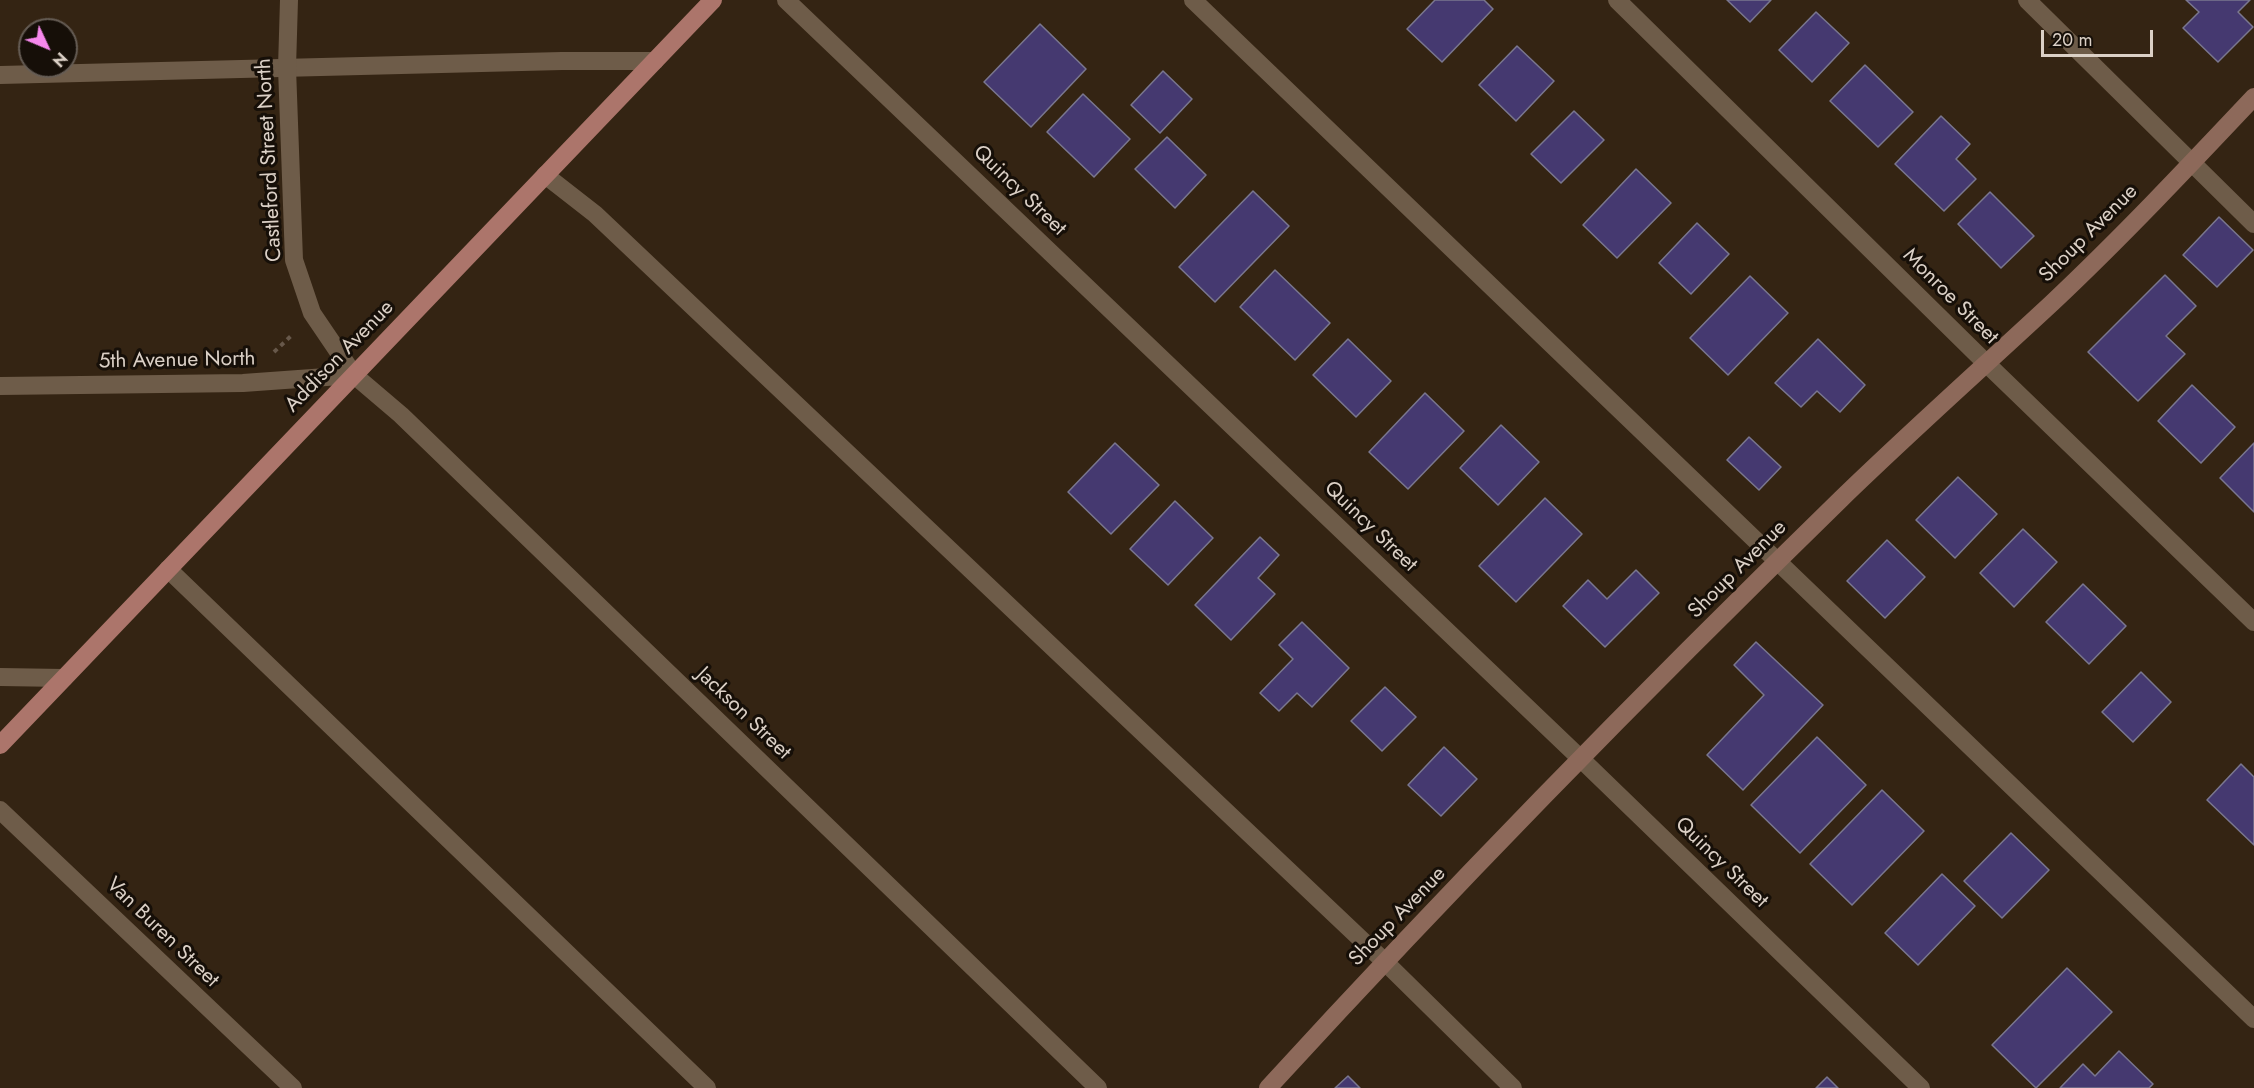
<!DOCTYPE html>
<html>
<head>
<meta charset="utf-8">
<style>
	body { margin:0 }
	#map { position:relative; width:2254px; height:1088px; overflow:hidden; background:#342413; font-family:Jost,sans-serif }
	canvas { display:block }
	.north { position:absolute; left:18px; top:18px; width:60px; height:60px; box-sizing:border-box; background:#160f08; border:2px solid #655c54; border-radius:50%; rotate:134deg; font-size:16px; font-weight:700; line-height:24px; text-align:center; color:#dbd0c6 }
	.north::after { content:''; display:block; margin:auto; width:21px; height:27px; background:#f688ec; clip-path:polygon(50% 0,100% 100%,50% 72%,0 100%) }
	.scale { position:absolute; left:2041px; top:30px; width:112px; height:27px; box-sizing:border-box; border:3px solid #dbd0c6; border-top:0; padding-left:8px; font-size:18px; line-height:21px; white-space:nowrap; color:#dbd0c6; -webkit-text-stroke:4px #160f08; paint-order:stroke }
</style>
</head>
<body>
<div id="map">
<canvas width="2254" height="1088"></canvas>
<div class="north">N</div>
<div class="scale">20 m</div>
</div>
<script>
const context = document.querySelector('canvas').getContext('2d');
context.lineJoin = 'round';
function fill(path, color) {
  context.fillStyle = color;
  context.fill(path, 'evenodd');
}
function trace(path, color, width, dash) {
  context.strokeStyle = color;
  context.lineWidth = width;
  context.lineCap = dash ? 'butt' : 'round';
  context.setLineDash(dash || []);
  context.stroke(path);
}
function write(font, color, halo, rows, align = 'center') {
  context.font = font + ' Jost,sans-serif';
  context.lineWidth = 6;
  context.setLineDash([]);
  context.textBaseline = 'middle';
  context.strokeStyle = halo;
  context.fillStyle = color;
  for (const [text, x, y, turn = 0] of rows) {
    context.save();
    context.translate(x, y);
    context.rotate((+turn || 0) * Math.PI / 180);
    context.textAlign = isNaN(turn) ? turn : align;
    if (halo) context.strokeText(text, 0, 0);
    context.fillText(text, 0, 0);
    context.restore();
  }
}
const building = new Path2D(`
	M1435 0H1484L1493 9 1442 62 1407 29Z
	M1727 0H1771L1750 22Z
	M2186 0H2250L2238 12 2253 27 2218 62 2183 28 2199 12Z
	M1816 12 1849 43 1812 82 1779 50Z
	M1040 24 1086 69 1031 127 984 82Z
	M1517 46 1554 81 1516 121 1479 85Z
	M1865 65 1913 112 1878 147 1830 101Z
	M1163 71 1192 99 1160 133 1131 105Z
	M1083 94 1130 139 1094 177 1047 132Z
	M1574 111 1604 140 1561 183 1531 154Z
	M1941 116 1970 144 1956 159 1976 179 1944 211 1895 164Z
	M1167 137 1206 175 1175 208 1135 169Z
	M1636 169 1671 203 1617 258 1583 225Z
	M1253 191 1289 226 1215 302 1179 267Z
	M1990 192 2034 236 2001 268 1958 224Z
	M2219 217 2253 250 2217 287 2183 255Z
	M1697 223 1729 254 1691 294 1659 263Z
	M1275 270 1330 323 1295 360 1240 307Z
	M2165 275 2196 306 2166 336 2185 354 2138 401 2088 352Z
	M1750 276 1788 313 1728 375 1690 338Z
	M1348 339 1391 381 1356 417 1313 375Z
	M1818 339 1865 385 1840 412 1817 391 1801 407 1775 383Z
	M2192 385 2235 427 2201 463 2158 421Z
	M1425 393 1464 431 1408 489 1369 452Z
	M1501 425 1539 462 1498 505 1460 468Z
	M1749 437 1781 467 1759 490 1727 460Z
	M1115 443 1159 485 1111 534 1068 492Z
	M2254 443V512L2220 478Z
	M1958 477 1997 514 1955 558 1916 520Z
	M1545 498 1582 534 1516 602 1479 566Z
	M1175 501 1213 538 1168 585 1130 549Z
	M2023 529 2057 562 2014 607 1980 573Z
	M1260 537 1279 555 1258 578 1275 594 1231 640 1195 605Z
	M1887 540 1925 577 1885 618 1847 581Z
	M1636 570 1659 593 1605 647 1563 606 1588 580 1607 599Z
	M2083 584 2126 626 2089 664 2046 622Z
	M1302 622 1349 668 1312 707 1297 693 1279 711 1260 693 1293 659 1279 645Z
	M1756 642 1823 705 1743 790 1707 755 1764 695 1734 665Z
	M2141 672 2171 702 2133 742 2102 712Z
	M1385 687 1416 717 1382 751 1351 721Z
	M1817 737 1866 785 1800 853 1751 805Z
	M1444 747 1477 779 1441 816 1408 785Z
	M2241 764 2254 777V845L2207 800Z
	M1882 790 1924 831 1852 905 1810 864Z
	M2011 833 2049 870 2002 918 1964 881Z
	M1942 874 1975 906 1918 965 1885 933Z
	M2067 968 2112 1012 2036 1088 1992 1045Z
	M2119 1051 2153 1084 2149 1088H2060L2083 1064 2095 1076Z
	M1348 1076 1360 1088H1335Z
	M1827 1077 1838 1088H1816Z`);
const path = new Path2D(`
	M274 352 291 336`);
const lane = new Path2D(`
	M1193 0 2254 1019
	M2027 0 2254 224
	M0 75 562 61H655
	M545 175 595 214 1385 962 1513 1088
	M168 569 707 1088
	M0 677 64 678`);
const street = new Path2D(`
	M289 0 287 68 294 260 312 313 354 375 401 415 1098 1088
	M786 0 1581 759 1921 1088
	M1617 0 1986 363 2254 622
	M0 386 243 383 354 375
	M0 810 293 1088`);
const secondary = new Path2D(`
	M1268 1088C1453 886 1645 690 1841 499 1910 432 1982 368 2052 303 2122 237 2188 167 2254 97`);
const primary = new Path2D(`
	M0 745 713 0`);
const streetNames = [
	["Castleford Street North",270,160,-93],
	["Quincy Street",1019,191,44],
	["Shoup Avenue",2089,234,-45],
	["Monroe Street",1950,297,45],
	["Addison Avenue",340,357,-46],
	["5th Avenue North",177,361,-1],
	["Quincy Street",1370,527,44],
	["Shoup Avenue",1738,570,-45],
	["Jackson Street",743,714,44],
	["Quincy Street",1721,863,44],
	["Shoup Avenue",1398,917,-46],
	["Van Buren Street",162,933,44]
];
fill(building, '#453970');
trace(building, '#7a778f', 1.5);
trace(path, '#67584a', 4, [4.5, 4.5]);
trace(lane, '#6e5c49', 18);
trace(street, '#6e5c49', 18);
trace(secondary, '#8d695a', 18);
trace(primary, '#ac756b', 18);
write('21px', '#dbd0c6', '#160f08', streetNames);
</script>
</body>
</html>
